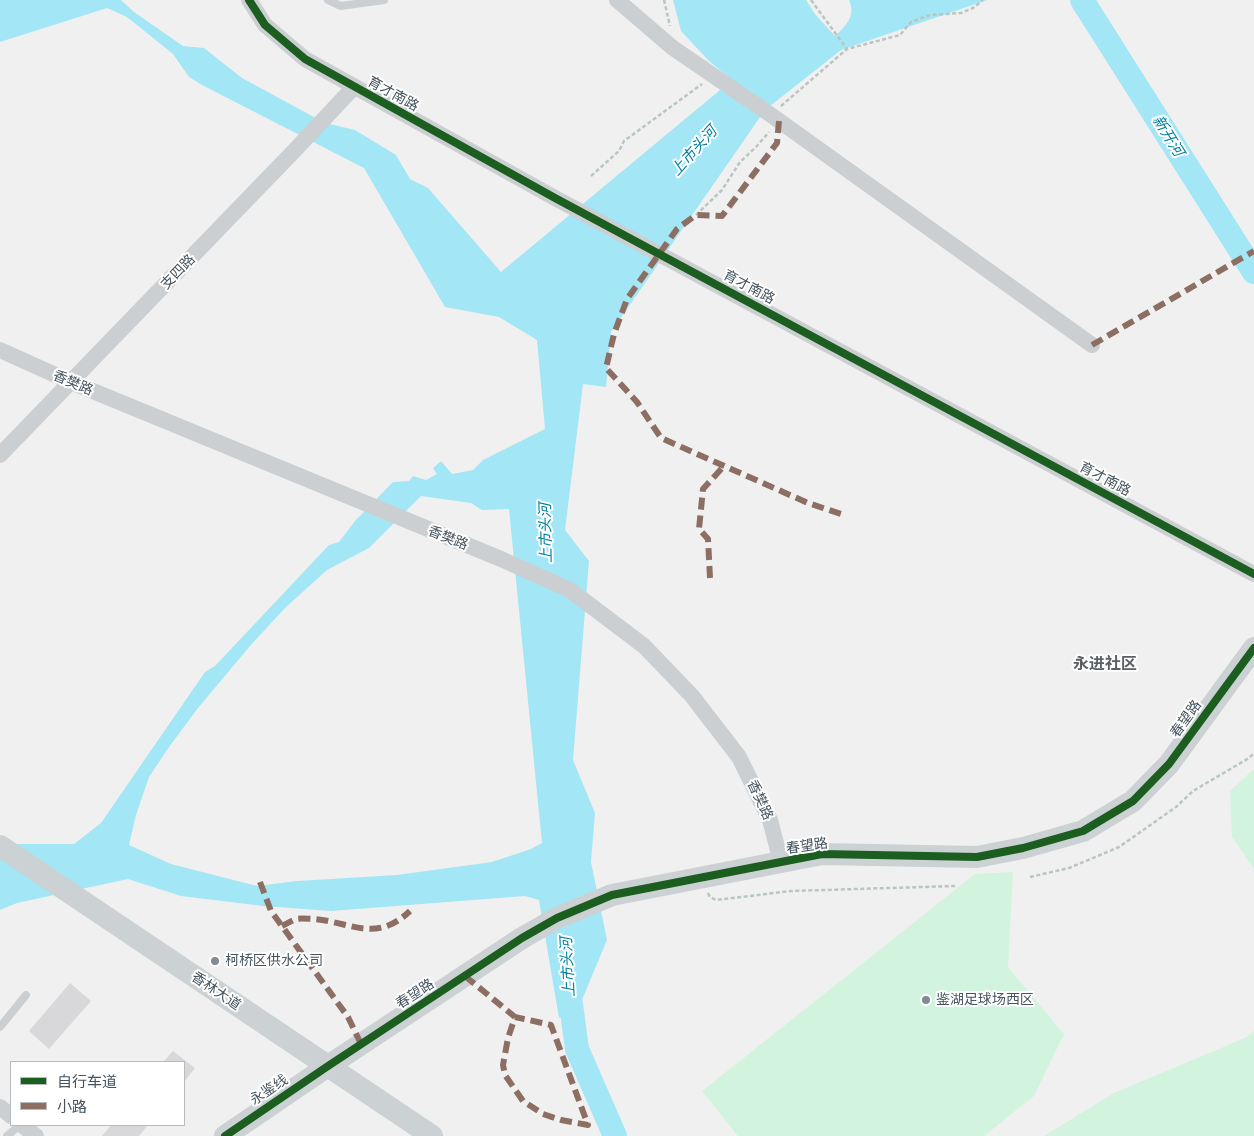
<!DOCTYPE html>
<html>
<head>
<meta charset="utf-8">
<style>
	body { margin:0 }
	#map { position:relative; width:1254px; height:1136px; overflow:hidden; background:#f1f0f0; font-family:"Public Sans","Noto Sans SC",sans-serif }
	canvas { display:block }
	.legend { position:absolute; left:10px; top:1061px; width:175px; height:65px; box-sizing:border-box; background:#fff; border:1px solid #b5bbbf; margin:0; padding:6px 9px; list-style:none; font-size:15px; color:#45545f }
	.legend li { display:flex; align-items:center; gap:10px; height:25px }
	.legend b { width:25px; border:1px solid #b5bbbf }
</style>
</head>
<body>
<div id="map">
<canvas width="1254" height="1136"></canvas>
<ul class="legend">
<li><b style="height:6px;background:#1b5e20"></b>自行车道</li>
<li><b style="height:6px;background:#8d6e63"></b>小路</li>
</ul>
</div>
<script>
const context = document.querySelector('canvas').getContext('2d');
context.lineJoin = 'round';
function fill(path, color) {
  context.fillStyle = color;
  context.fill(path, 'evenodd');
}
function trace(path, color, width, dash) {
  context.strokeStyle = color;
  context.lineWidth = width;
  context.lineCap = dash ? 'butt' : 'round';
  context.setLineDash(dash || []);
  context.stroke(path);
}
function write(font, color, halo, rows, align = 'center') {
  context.font = font + ' "Public Sans","Noto Sans SC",sans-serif';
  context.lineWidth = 4;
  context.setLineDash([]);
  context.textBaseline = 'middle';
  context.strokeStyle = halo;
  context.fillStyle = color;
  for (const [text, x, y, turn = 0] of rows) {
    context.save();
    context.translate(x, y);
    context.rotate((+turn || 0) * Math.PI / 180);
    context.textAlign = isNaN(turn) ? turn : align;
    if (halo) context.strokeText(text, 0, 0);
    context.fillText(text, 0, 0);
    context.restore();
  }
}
const green = new Path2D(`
	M1254 769V869L1232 837 1230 791Z
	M1013 872 1008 967 1064 1034 1034 1096 984 1136H738L702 1091 975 874Z
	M1254 1031V1136H1044L1114 1093 1247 1037Z`);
const water = new Path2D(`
	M0 0H121L134 12 183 46 204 48 242 78 325 123 355 130 396 155 410 179 428 188 501 272 732 80 709 61 681 31 673 0H806L815 14 835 36C846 26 856 16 849 0H987L841 50 765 110 611 332 606 387 583 384 565 530 589 561 573 760 595 813 591 862 607 940 576 1014 559 1018 539 900 525 896 331 911 263 906 181 896 128 879 17 903 0 910V844H74L101 823 205 672 215 666 329 545 339 542 355 521 393 482 409 481 413 476 426 480 437 474 433 468 441 461 452 474 473 470 483 460 545 429 537 340 499 317 445 307 364 168 202 85 189 77 173 54 127 17 107 8 0 42ZM421 496 471 503 482 510 509 509 542 843 531 849 492 862 397 875 297 881 257 886 171 864 129 845 136 815 149 777 169 747 198 708 250 646 285 608 327 570 369 548Z`);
const river = new Path2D(`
	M1082 0 1254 272
	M568 982 577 1049 615 1136`);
const building = new Path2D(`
	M70 983 91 1001 49 1049 29 1031Z
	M173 1051 195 1068 184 1082V1062H163Z
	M111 1125H148L139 1136H102Z`);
const path = new Path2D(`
	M664 0 670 26
	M811 0 847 49
	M781 106 847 49 900 35 911 22 930 15 961 13 973 8 983 0
	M591 176 619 151 624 141 702 84
	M696 215 722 190 740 162 756 147 769 132
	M1030 877 1069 868 1119 847 1176 807 1193 791 1249 758 1254 753
	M708 893 710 897 716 900 791 891 955 886`);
const lane = new Path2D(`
	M328 0 341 6 384 0
	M0 1027 26 995
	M7 1136 20 1125`);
const street = new Path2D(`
	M249 0 265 25 305 59 555 198 1254 574
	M617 0 673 48 771 115 1092 345
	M0 350 71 382 501 559 570 590 644 646 692 696 739 757 770 820 781 862
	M0 455 294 151 354 87
	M0 1107 11 1116
	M22 1125 36 1136`);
const secondary = new Path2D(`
	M0 846 432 1136
	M225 1136 328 1066 522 938 557 918 612 895 822 854 977 857 1023 848 1083 831 1133 801 1169 764 1254 648`);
const quiet = new Path2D(`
	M779 121 777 143 722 216 696 215 677 229 627 299 614 334 606 368 637 402 661 438 808 503 841 514
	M1092 345 1254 251
	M710 578 708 539 699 529 703 489 724 466
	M260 882 271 911 348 1017 361 1044
	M282 926C286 924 291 921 296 919 302 918 309 919 315 919 353 923 376 943 410 911
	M465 976 515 1017 508 1038 503 1065 505 1075 523 1101 543 1114 561 1120 588 1125 551 1025 515 1017`);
const cycleway = new Path2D(`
	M249 0 265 25 305 59 555 198 1254 574
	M225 1136 328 1066 522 938 557 918 612 895 822 854 977 857 1023 848 1083 831 1133 801 1169 764 1254 648`);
const markers = [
	[215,961,5,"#818b92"],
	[926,1000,5,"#818b92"]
];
const streetNames = [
	["育才南路",393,94,29],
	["支四路",178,272,-46],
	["育才南路",749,287,28],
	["香樊路",73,383,23],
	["育才南路",1105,479,28],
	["香樊路",448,538,22],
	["春望路",1186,719,-54],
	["香樊路",760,800,65],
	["春望路",807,846,-8],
	["香林大道",216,991,34],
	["春望路",415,994,-33],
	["永鉴线",269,1090,-34]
];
const poiNames = [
	["柯桥区供水公司",225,961],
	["鉴湖足球场西区",936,1000]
];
const waterNames = [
	["新开河",1168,136,58],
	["上市头河",694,151,-48],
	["上市头河",546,533,-91],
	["上市头河",568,967,-93]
];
const quarterNames = [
	["永进社区",1105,664]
];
fill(green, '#d2f3de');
fill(water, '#a3e6f5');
trace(river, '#a3e6f5', 24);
fill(building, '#d8d8db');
trace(path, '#b8c6c1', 2.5, [4, 2.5]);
trace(lane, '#cccfd1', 8);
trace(street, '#cccfd1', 16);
trace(secondary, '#ccd1d4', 22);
trace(quiet, '#8d6e63', 6, [12, 6]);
trace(cycleway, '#1b5e20', 8);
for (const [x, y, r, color] of markers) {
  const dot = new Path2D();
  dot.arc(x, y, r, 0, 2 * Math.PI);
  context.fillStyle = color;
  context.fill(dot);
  trace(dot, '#fff', 2);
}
write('14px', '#45545f', '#fff', streetNames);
write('14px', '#45545f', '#fff', poiNames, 'left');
write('italic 15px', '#03819f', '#fff', waterNames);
write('bold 16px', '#5b6065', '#fff', quarterNames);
</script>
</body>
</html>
